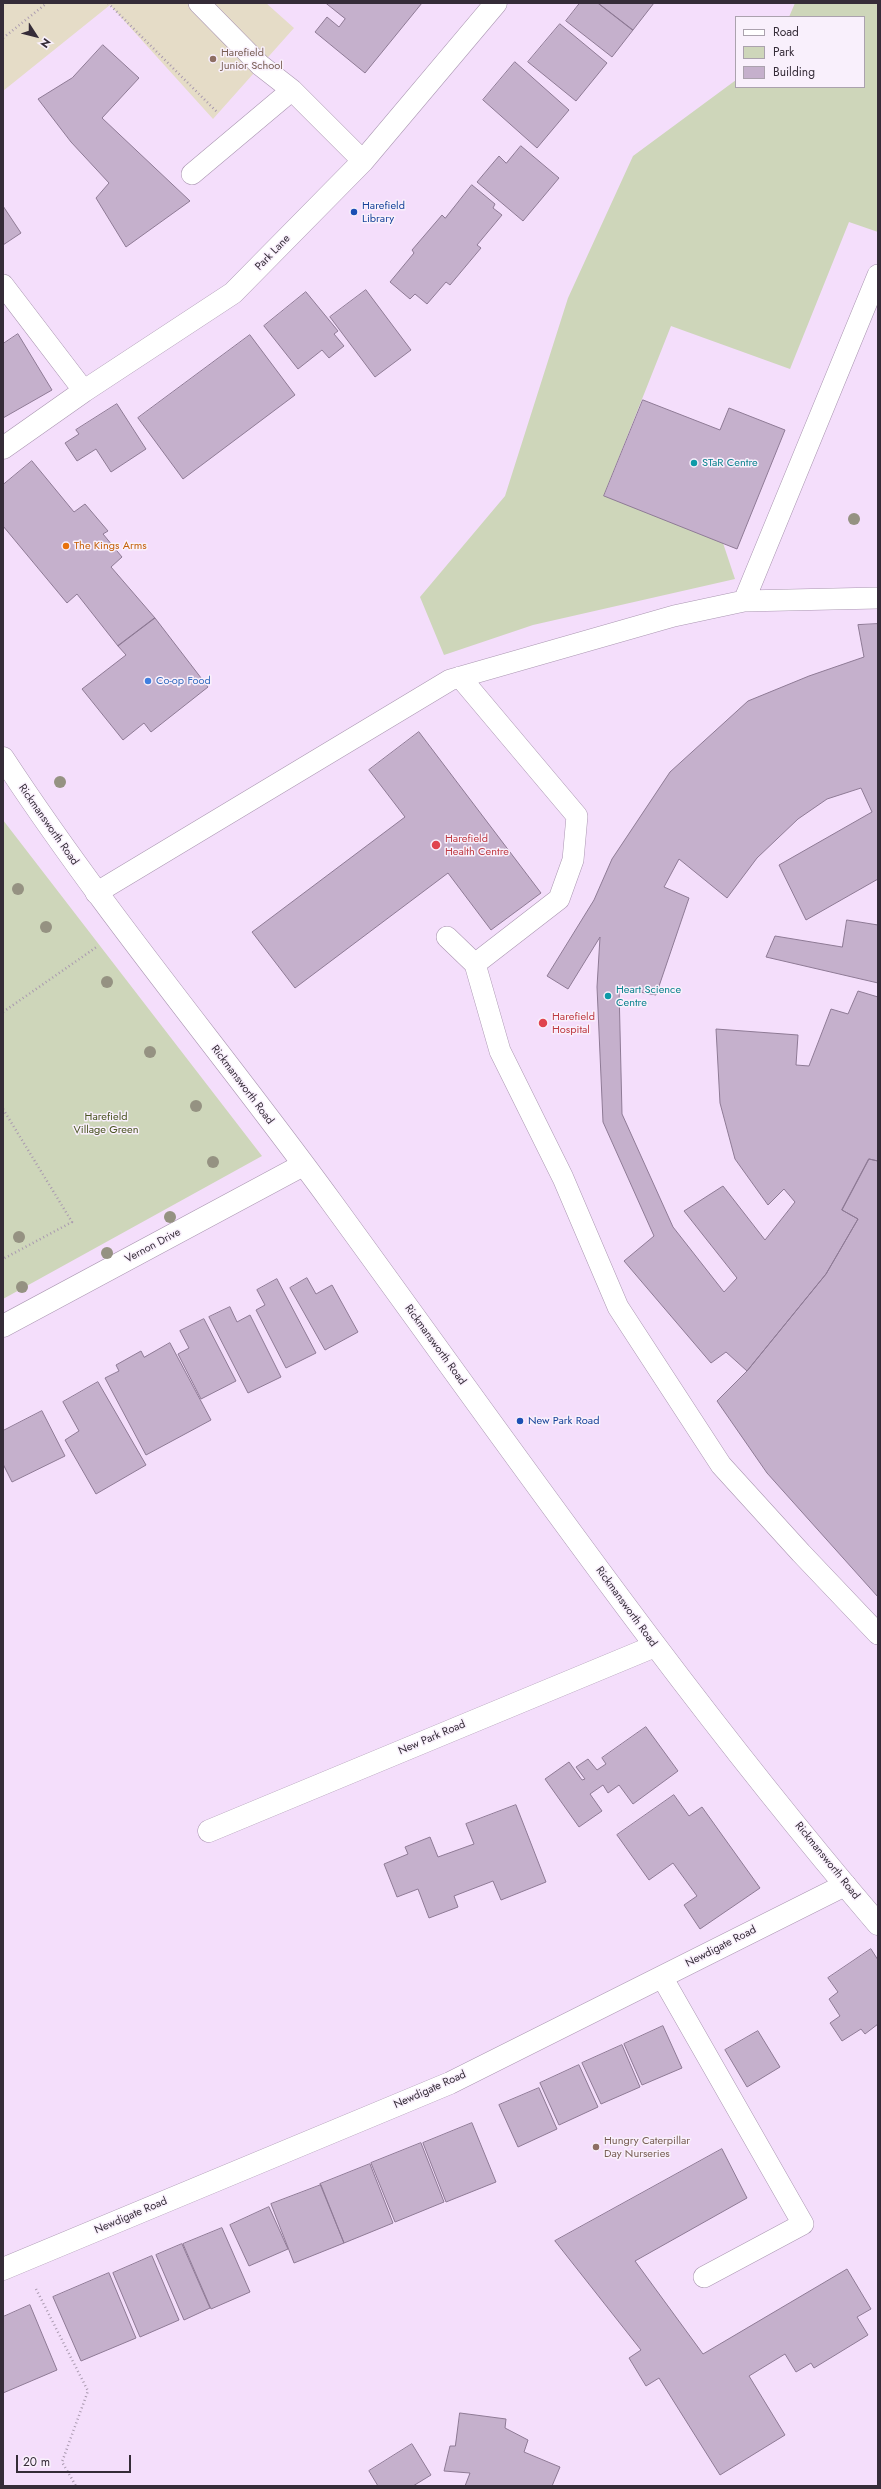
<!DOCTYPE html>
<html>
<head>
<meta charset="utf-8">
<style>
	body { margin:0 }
	#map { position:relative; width:881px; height:2489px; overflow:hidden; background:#f4defb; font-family:Jost,sans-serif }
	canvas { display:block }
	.frame { position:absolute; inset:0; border:4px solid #352c38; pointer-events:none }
	.legend { position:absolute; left:735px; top:16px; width:130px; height:72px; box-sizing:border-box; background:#f9f0fc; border:1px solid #aba2ae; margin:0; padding:5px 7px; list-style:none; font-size:12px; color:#352c38 }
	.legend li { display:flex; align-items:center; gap:8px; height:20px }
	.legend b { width:20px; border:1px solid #aba2ae }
	.north { position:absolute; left:16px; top:16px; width:40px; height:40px; -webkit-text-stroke:3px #f9f0fc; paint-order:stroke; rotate:126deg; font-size:11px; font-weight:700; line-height:16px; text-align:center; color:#352c38 }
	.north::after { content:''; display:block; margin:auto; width:14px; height:18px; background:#352c38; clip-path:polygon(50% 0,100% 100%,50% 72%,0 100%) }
	.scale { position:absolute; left:16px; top:2455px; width:115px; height:18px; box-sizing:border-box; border:2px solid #352c38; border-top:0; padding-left:5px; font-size:12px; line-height:14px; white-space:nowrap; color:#352c38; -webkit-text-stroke:3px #f9f0fc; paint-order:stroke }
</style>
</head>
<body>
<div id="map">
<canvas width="881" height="2489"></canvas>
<div class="frame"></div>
<ul class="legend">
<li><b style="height:5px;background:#fff"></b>Road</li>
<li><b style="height:11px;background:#ced6ba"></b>Park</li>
<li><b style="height:11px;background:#c5b0cc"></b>Building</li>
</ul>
<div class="north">N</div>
<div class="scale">20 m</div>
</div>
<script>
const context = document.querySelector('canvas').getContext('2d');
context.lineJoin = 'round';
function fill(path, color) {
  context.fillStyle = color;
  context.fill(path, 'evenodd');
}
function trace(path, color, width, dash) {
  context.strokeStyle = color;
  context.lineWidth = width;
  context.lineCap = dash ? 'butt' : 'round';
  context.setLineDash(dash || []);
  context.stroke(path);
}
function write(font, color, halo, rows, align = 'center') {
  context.font = font + ' Jost,sans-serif';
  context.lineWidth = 3;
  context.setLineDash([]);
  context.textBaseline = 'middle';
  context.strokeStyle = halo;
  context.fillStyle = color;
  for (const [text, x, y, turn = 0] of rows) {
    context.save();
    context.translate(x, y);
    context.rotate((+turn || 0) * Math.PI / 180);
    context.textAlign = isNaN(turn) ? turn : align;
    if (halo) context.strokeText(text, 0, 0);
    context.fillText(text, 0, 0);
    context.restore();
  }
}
const education = new Path2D(`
	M3 3H266L294 28 213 119 110 5 3 91Z`);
const green = new Path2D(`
	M795 3H878V232L849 222 790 369 671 326 604 495 723 543 735 579 533 625 444 655 420 597 505 496 568 298 633 156 736 80V87H864V17H789Z
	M3 820 262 1156 3 1299Z`);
const building = new Path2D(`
	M326 3H422L365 73 315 32 327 17 339 27 345 19Z
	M580 3H598L633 30 612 57 566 21Z
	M598 3H654L633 30Z
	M560 24 607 63 576 101 528 62Z
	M103 45 139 78 102 118 190 201 126 247 96 198 109 183 71 142 38 99 72 78Z
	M515 62 569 110 537 148 483 100Z
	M521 146 559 178 523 221 477 182 499 156 506 163Z
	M472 185 495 204 493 208 502 215 477 245 481 248 450 285 446 282 427 304 415 294 410 299 390 282 414 253 412 250 442 215 445 218Z
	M3 206 21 233 3 245Z
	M366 290 411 350 375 377 330 317Z
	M306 292 338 331 334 334 344 346 329 358 322 350 298 369 264 326Z
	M18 334 52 390 3 418V344Z
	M250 335 295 395 183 479 138 418Z
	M643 400 720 430 729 408 785 430 737 549 604 496Z
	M117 404 146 449 111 472 96 449 77 461 65 443 79 434 76 430Z
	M32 461 74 512 85 504 108 531 103 534 122 557 111 567 155 618 118 646 77 594 67 603 3 526V485Z
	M155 618 208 687 151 732 144 723 123 740 82 689 126 655 118 646Z
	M878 624V879L806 920 779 865 872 812 861 788 827 799 798 819 757 858 727 898 679 859 664 887 689 898 656 995 619 988 622 1114 673 1227 724 1292 737 1278 684 1211 723 1186 765 1240 795 1202 784 1189 768 1205 735 1159 720 1103 716 1029 798 1035 796 1065 809 1066 831 1009 848 1014 858 991 878 997V1161L869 1159 842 1210 858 1219 826 1274 747 1371 726 1352 711 1363 624 1261 654 1236 603 1122 597 987 600 937 568 989 547 976 594 900 612 859 670 772 748 701 809 676 864 657 858 625Z
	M419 732 541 893 491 930 448 873 295 988 252 932 405 817 369 770Z
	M847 920 878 925V983L766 957 775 936 842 947Z
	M869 1159 878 1161V1597L767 1473 717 1401 747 1371 826 1274 858 1219 842 1210Z
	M307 1278 316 1294 332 1285 358 1332 325 1350 290 1288Z
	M277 1279 316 1353 286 1368 256 1310 265 1305 257 1290Z
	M230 1307 237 1322 250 1315 281 1377 248 1393 209 1317Z
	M204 1319 236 1381 201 1399 178 1354 189 1348 180 1331Z
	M170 1343 211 1420 146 1455 105 1378 119 1371 116 1365 141 1351 144 1357Z
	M98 1382 146 1465 96 1494 65 1440 79 1431 63 1402Z
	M42 1411 65 1456 12 1482 3 1464V1431Z
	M646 1727 678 1771 633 1804 619 1785 608 1793 603 1785 590 1794 602 1811 579 1827 545 1779 569 1762 582 1780 585 1779 576 1767 588 1759 597 1770 606 1764 602 1758Z
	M674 1795 689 1816 702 1807 760 1888 700 1929 684 1905 697 1896 673 1863 649 1880 617 1835Z
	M516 1805 546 1882 501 1900 493 1881 454 1896 458 1907 429 1918 418 1889 397 1897 384 1864 408 1854 405 1847 430 1837 438 1857 474 1844 466 1824Z
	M871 1949 878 1960V2024L865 2034 861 2029 842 2041 830 2023 840 2016 829 1999 838 1992 828 1978Z
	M663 2026 682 2068 642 2085 624 2044Z
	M758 2031 780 2067 747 2087 725 2050Z
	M622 2045 640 2087 601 2104 582 2063Z
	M579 2065 598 2107 559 2125 540 2083Z
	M539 2088 557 2129 518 2147 499 2105Z
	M472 2123 496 2182 446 2202 423 2143Z
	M421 2143 444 2202 395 2222 371 2163Z
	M722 2149 747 2198 635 2261 703 2354 847 2269 871 2309 857 2317 868 2335 814 2368 811 2363 796 2372 785 2354 749 2376 785 2435 720 2475 659 2378 646 2386 629 2358 641 2350 555 2241Z
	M370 2164 393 2223 344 2243 320 2184Z
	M321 2185 344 2243 294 2263 271 2204Z
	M269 2207 288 2249 249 2266 230 2225Z
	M222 2228 250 2292 211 2309 183 2244Z
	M182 2244 210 2308 184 2320 156 2255Z
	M152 2256 179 2320 140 2337 113 2273Z
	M109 2273 136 2338 81 2361 53 2297Z
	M30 2305 57 2370 3 2393V2317Z
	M460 2413 506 2419 505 2428 528 2440 524 2452 560 2467 552 2486H465L470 2473 444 2471 450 2446H455Z
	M412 2444 431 2475 413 2486H378L369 2471Z`);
const path = new Path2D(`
	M108 3 218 113
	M3 38 47 3
	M3 1012 98 946
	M3 1109 72 1222 3 1259
	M36 2289 88 2391 62 2462 76 2486`);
const service = new Path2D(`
	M199 3 260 65 292 90 363 161
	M192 174 292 90
	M3 285 84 391
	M744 601 878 275
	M460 677 577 816 573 860 559 899 475 964 500 1051 563 1178 618 1307 721 1465 801 1553 878 1634
	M96 893 450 680 674 616 744 601 878 598
	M447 937 475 964
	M662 1977 803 2224 704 2277`);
const minor = new Path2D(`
	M3 448 84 391 233 293 363 161 496 3
	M3 1326 303 1165
	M209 1831 655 1646
	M3 2269 450 2083 845 1885`);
const tertiary = new Path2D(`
	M3 758C104 912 222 1052 330 1200 508 1444 681 1694 878 1924`);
const trees = [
	[854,519],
	[60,782],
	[18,889],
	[46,927],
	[107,982],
	[150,1052],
	[196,1106],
	[213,1162],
	[170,1217],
	[19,1237],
	[107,1253],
	[22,1287]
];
const markers = [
	[213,59,4,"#8d6e63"],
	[354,212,4,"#1a4fb4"],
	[694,463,4,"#0f9aa8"],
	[66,546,4,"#e8710a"],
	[148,681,4,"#3f7fe0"],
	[436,845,5,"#e0444e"],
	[608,996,4,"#0f9aa8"],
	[543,1023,5,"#e0444e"],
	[520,1421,4,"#1a4fb4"],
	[596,2147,4,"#8d6e63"]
];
const educationNames = [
	["Harefield",221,53],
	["Junior School",221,66],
	["Hungry Caterpillar",604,2141],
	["Day Nurseries",604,2154]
];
const transitNames = [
	["Harefield",362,206],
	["Library",362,219],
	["New Park Road",528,1421]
];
const streetNames = [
	["Park Lane",273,253,-46],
	["Rickmansworth Road",48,825,55],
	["Rickmansworth Road",242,1085,53],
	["Vernon Drive",153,1246,-28],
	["Rickmansworth Road",435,1345,54],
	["Rickmansworth Road",626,1607,54],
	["New Park Road",432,1738,-23],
	["Rickmansworth Road",827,1861,51],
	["Newdigate Road",721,1947,-27],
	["Newdigate Road",430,2090,-24],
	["Newdigate Road",131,2216,-23]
];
const cultureNames = [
	["STaR Centre",702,463],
	["Heart Science",616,990],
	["Centre",616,1003]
];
const foodNames = [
	["The Kings Arms",74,546]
];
const shopNames = [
	["Co-op Food",156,681]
];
const healthNames = [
	["Harefield",445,839],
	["Health Centre",445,852],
	["Harefield",552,1017],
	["Hospital",552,1030]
];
const parkNames = [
	["Harefield",106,1117],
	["Village Green",106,1130]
];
fill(education, '#e5dcc7');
fill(green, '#ced6ba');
fill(building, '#c5b0cc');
trace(building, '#8e7a95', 1);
trace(service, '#aa96b1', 22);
trace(minor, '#aa96b1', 23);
trace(tertiary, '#aa96b1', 23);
trace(path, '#a999af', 2.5, [1, 3]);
trace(service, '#fff', 21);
trace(minor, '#fff', 22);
trace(tertiary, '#fff', 22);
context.fillStyle = '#959282';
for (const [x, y] of trees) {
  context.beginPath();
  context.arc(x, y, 6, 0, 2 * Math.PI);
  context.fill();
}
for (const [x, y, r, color] of markers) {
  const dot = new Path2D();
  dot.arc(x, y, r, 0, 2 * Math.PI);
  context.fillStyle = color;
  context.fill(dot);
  trace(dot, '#f9f0fc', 1.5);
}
write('11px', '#785e54', '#f9f0fc', educationNames, 'left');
write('11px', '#164399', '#f9f0fc', transitNames, 'left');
write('11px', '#352c38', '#f9f0fc', streetNames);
write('11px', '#0d838f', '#f9f0fc', cultureNames, 'left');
write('11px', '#c56008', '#f9f0fc', foodNames, 'left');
write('11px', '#366cbe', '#f9f0fc', shopNames, 'left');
write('11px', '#be3a42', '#f9f0fc', healthNames, 'left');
write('11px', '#48531f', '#f9f0fc', parkNames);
</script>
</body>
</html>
